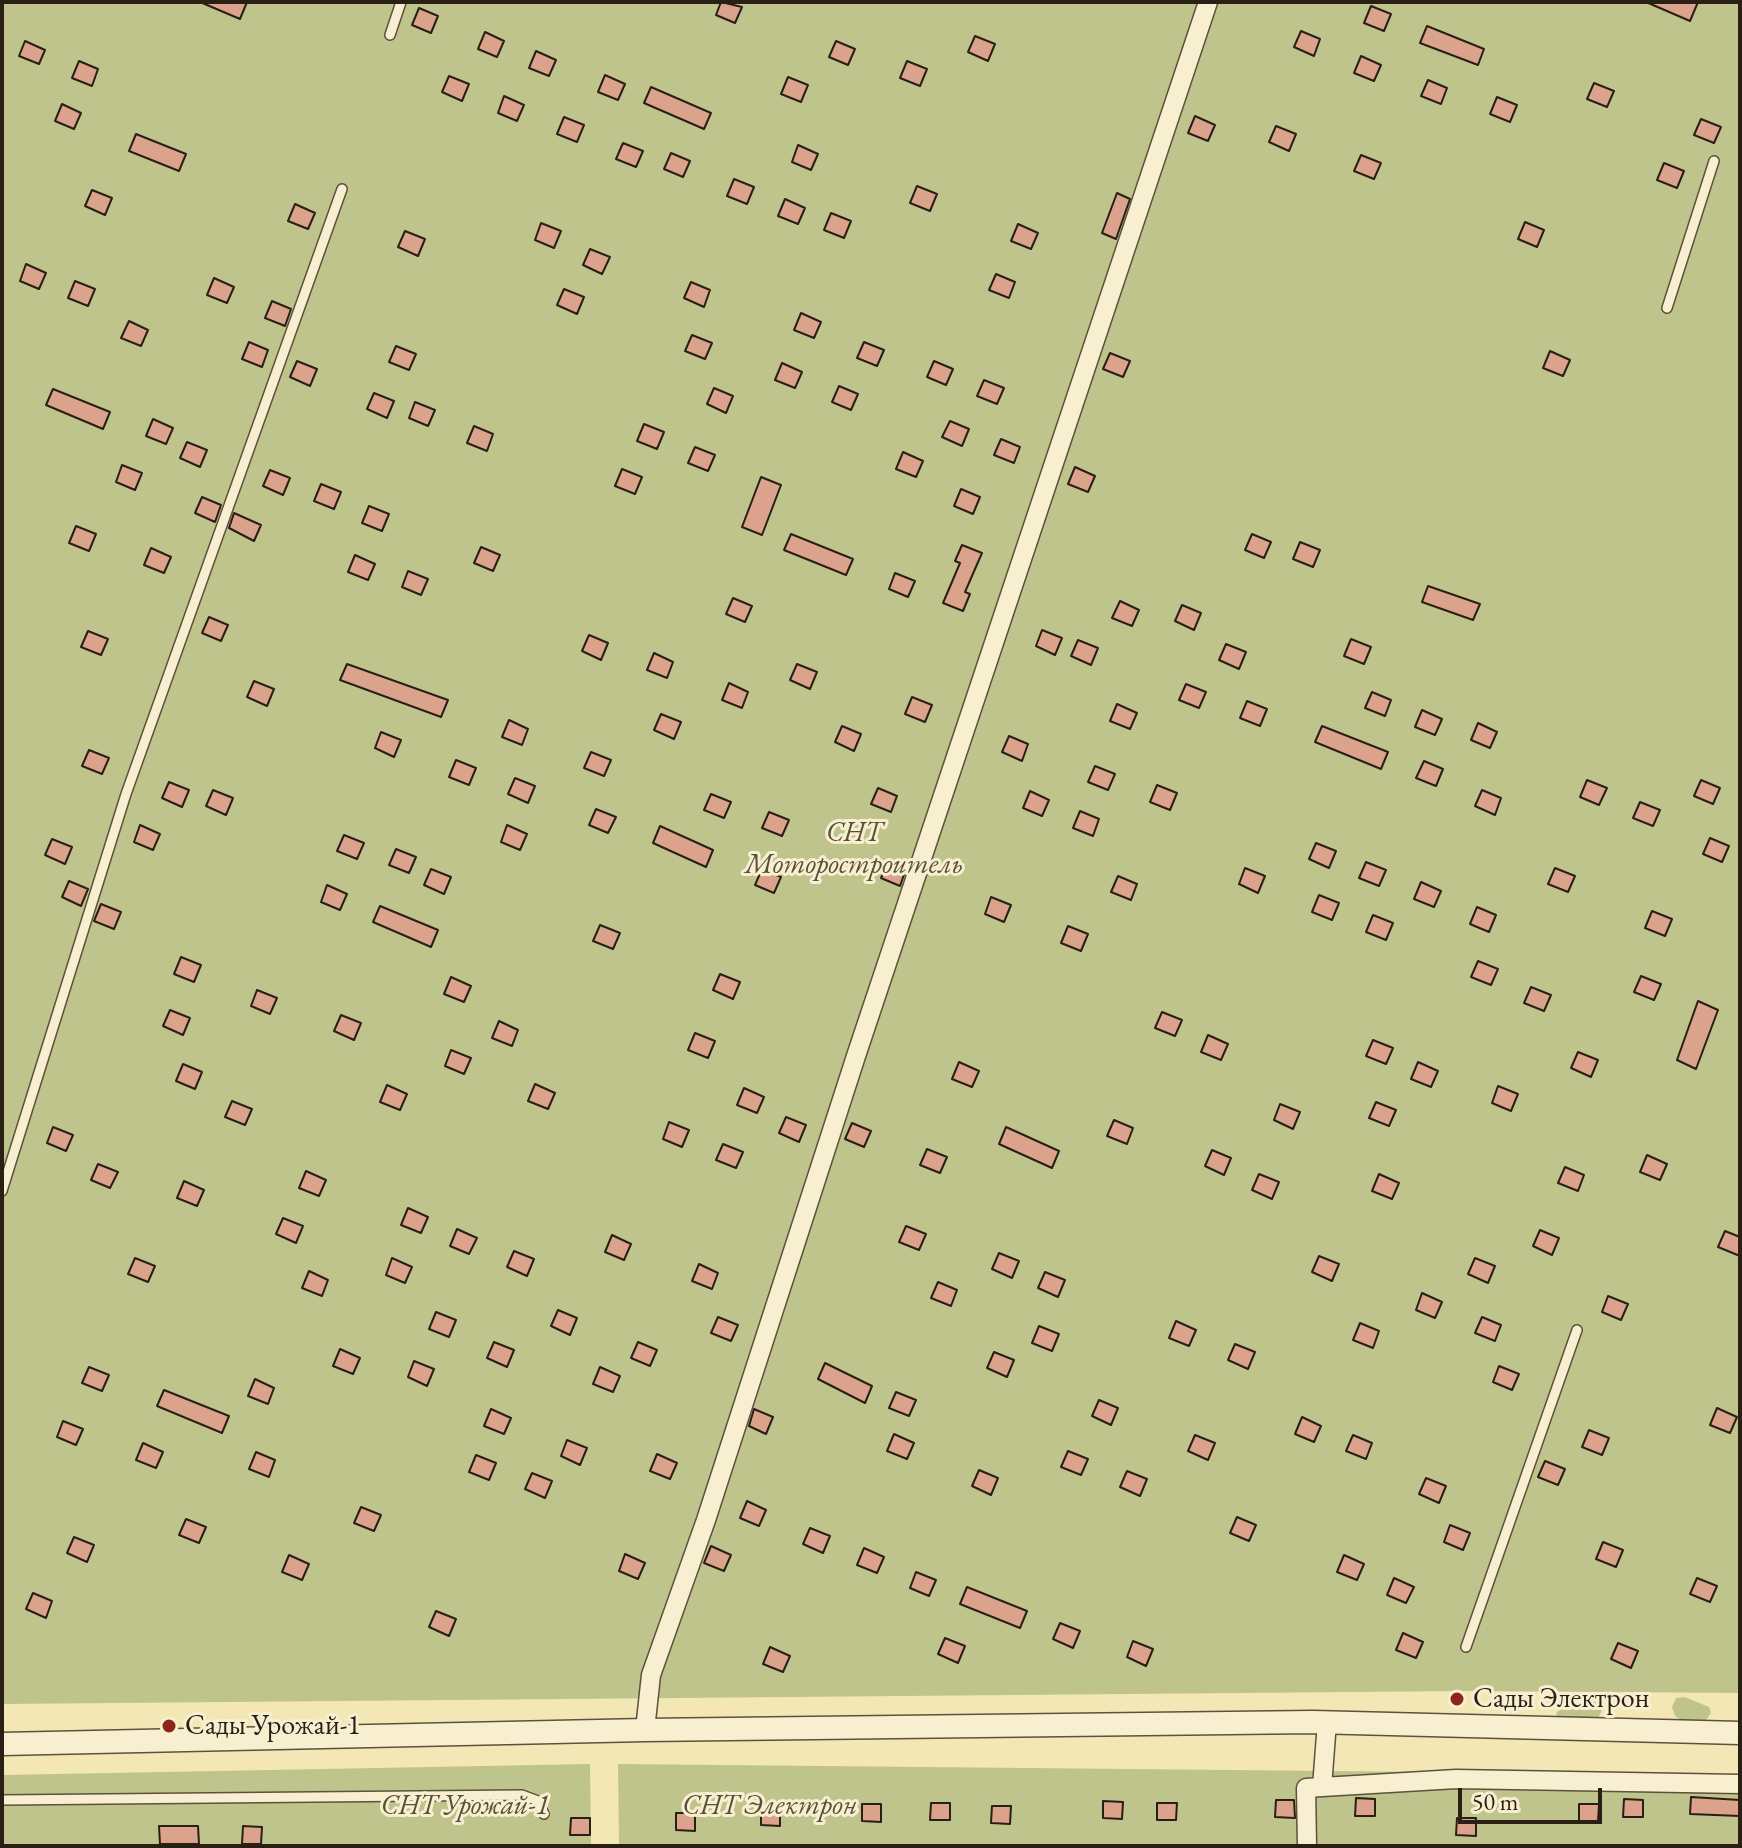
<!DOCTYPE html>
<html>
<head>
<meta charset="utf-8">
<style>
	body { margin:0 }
	#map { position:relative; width:1742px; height:1848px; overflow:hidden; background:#f4e7b6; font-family:"EB Garamond",serif }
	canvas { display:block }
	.frame { position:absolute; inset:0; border:4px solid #2a1f14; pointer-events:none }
	.scale { position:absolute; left:1458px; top:1788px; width:144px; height:36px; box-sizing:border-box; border:4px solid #2a1f14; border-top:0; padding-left:10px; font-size:24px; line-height:28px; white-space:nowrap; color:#2a1f14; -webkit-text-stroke:6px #f8efd0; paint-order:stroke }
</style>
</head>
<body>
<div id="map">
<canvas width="1742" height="1848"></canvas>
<div class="frame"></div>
<div class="scale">50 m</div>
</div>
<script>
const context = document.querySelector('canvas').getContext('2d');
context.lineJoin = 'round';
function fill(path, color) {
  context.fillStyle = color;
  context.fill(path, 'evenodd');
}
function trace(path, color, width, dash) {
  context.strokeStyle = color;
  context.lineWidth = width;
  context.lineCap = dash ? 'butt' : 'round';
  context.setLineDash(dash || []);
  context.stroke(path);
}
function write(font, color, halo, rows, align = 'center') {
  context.font = font + ' "EB Garamond",serif';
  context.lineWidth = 6;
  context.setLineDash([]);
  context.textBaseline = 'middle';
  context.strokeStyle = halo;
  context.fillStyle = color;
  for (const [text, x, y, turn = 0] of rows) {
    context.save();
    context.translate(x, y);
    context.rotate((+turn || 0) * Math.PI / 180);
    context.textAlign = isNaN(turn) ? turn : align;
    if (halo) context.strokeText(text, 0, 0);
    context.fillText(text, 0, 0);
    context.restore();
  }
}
const green = new Path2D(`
	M2 2H1740V1693L1465 1691 2 1704Z
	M1685 1697 1709 1707 1711 1713 1706 1720 1684 1722 1675 1716 1672 1707 1676 1698Z
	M1584 1698 1596 1702 1602 1710 1596 1723 1563 1722 1556 1715 1558 1711Z
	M590 1764 591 1846H2V1775Z
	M618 1764 1740 1775V1846H619Z`);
const building = new Path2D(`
	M200 2H247L240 19Z
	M721 2 742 7 735 23 716 15Z
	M1646 2H1698L1690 21Z
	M1371 6 1391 14 1384 31 1364 23Z
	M419 8 438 16 431 33 412 25Z
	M1427 26 1484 49 1478 65 1420 43Z
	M1301 31 1320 39 1314 56 1294 47Z
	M485 32 504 41 497 57 478 49Z
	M975 36 995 44 988 61 968 52Z
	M25 41 45 50 39 64 19 56Z
	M836 41 855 49 848 65 829 57Z
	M536 51 556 60 549 76 529 68Z
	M1361 56 1381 65 1374 81 1354 73Z
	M79 61 98 69 92 86 72 78Z
	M907 61 927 69 920 86 900 78Z
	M605 75 625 84 618 100 598 92Z
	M449 76 469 84 462 101 442 92Z
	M788 77 808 85 801 102 781 94Z
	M1428 80 1447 88 1441 104 1421 96Z
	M1594 83 1614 91 1607 107 1587 99Z
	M651 87 711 113 704 129 644 103Z
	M504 96 524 105 517 121 498 113Z
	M1497 97 1517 105 1510 122 1490 114Z
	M62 104 81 113 74 129 55 121Z
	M1195 116 1215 125 1208 141 1188 133Z
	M564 117 584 125 577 142 557 134Z
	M1701 119 1721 127 1714 143 1694 135Z
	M1276 126 1296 134 1289 151 1269 142Z
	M136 134 186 154 179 171 129 151Z
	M623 143 643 151 636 167 616 159Z
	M798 145 818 154 811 170 792 162Z
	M671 153 690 161 683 177 664 169Z
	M1361 155 1381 163 1374 179 1354 171Z
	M1664 163 1684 171 1677 188 1657 180Z
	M734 179 754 187 747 204 727 196Z
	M917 186 937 194 930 211 910 203Z
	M92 190 112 198 105 215 85 206Z
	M1117 193 1130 199 1116 239 1102 233Z
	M785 199 805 208 798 224 778 216Z
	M295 204 315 213 308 229 288 221Z
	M831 213 851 221 844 238 824 230Z
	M1525 222 1544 230 1537 247 1518 239Z
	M541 223 561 231 554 248 535 240Z
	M1018 224 1038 233 1031 249 1011 241Z
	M405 231 425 239 418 256 398 247Z
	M590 249 610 257 602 274 583 265Z
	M26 264 46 273 39 289 20 281Z
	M996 274 1015 282 1009 298 989 290Z
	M214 278 234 287 227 303 207 295Z
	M75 281 95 289 88 306 68 298Z
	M691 282 710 290 704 307 684 298Z
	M564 289 584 297 577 314 557 305Z
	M272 301 291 309 285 326 265 318Z
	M801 313 821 322 814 338 794 330Z
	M129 321 148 330 141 346 121 338Z
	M692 335 712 343 705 359 685 351Z
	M249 342 268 350 262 367 242 359Z
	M864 342 884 350 877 366 857 358Z
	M396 346 416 354 409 370 389 362Z
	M1550 351 1570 360 1563 376 1543 368Z
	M1110 353 1130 361 1123 377 1103 369Z
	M297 361 317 369 310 386 290 377Z
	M934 361 953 369 946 385 927 377Z
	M782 363 802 372 795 388 775 380Z
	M984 380 1004 388 997 404 977 396Z
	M839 386 858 394 851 410 832 402Z
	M714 388 733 396 726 413 707 404Z
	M53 389 110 412 103 429 46 405Z
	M374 393 394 401 387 418 367 409Z
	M415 402 435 410 428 426 409 418Z
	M153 419 173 428 166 444 146 436Z
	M950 421 969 429 962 446 942 437Z
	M644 424 664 432 657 449 637 441Z
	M474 426 493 434 487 451 467 443Z
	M1001 439 1020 447 1014 463 994 455Z
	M187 442 207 450 200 467 180 458Z
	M695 447 715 455 708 471 688 463Z
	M903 452 923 461 916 477 896 469Z
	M122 465 142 473 135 490 116 482Z
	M1075 467 1095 476 1088 492 1068 484Z
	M622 469 642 477 635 494 615 486Z
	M270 470 290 478 283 495 263 486Z
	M761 477 781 485 762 535 742 527Z
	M321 484 341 492 334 509 314 501Z
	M961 489 980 497 973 514 954 506Z
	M202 497 221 505 215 522 195 513Z
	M369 506 389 514 382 531 362 523Z
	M234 513 261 525 254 541 229 528Z
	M76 526 96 534 89 551 69 543Z
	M791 534 853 559 846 575 784 550Z
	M1252 534 1271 542 1264 558 1245 550Z
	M1300 542 1320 550 1313 567 1293 559Z
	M962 545 982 553 965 592 970 594 963 611 943 603 960 563 955 561Z
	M481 547 500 555 493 571 474 563Z
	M151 548 171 557 164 573 144 565Z
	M355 555 375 564 368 580 348 572Z
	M408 571 428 579 421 595 402 587Z
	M895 573 915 581 908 597 889 589Z
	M1428 586 1480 604 1473 620 1422 602Z
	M733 598 752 606 745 622 726 614Z
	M1120 601 1139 610 1132 626 1112 618Z
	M1182 605 1201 613 1194 630 1175 621Z
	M209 617 228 625 221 641 202 633Z
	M1042 630 1062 638 1055 655 1036 646Z
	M88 631 108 639 101 655 81 647Z
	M589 635 608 643 601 660 582 651Z
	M1351 639 1371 647 1364 664 1344 656Z
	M1078 640 1098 648 1091 665 1071 656Z
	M1226 644 1246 652 1239 669 1219 660Z
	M654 653 673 662 667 678 647 670Z
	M347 664 448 700 441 717 340 680Z
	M797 664 817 672 810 689 790 680Z
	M254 681 274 689 267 706 247 697Z
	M729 683 748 692 742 708 722 700Z
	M1186 684 1206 692 1199 708 1179 700Z
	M1372 692 1391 700 1385 716 1365 708Z
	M912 697 932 705 925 722 905 714Z
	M1247 701 1267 709 1260 726 1240 718Z
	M1117 704 1137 713 1130 729 1110 721Z
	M1422 710 1442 719 1435 735 1415 727Z
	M661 714 681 722 674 739 654 730Z
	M509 720 528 729 522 745 502 737Z
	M1478 723 1497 732 1490 748 1471 740Z
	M842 726 861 734 854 751 835 742Z
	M1322 726 1388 752 1381 769 1315 742Z
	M381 732 401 740 394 757 375 748Z
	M1009 736 1028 744 1022 761 1002 752Z
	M89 750 109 758 102 774 82 766Z
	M591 752 611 760 604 776 584 768Z
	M456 760 476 768 469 785 449 777Z
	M1424 761 1443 769 1436 786 1416 778Z
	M1095 766 1115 774 1108 790 1088 782Z
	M515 778 535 786 528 803 508 794Z
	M1587 780 1607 788 1599 805 1580 797Z
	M1701 780 1720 788 1713 804 1694 796Z
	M169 782 189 790 182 807 162 798Z
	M1157 785 1177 793 1170 810 1150 802Z
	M878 788 897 796 891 812 871 804Z
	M213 790 233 798 226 815 206 806Z
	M1482 790 1501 798 1495 815 1475 806Z
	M1030 791 1049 800 1042 816 1023 808Z
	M711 794 731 802 724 818 704 810Z
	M1640 802 1660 810 1653 826 1633 818Z
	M596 809 616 817 608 833 589 825Z
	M1080 811 1099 819 1093 836 1073 828Z
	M769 812 789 820 782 836 762 828Z
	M140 825 160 834 153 850 134 842Z
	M507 825 527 834 520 850 501 842Z
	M660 826 713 850 706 867 653 843Z
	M344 835 364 843 357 859 337 851Z
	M1710 838 1729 846 1722 862 1703 854Z
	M52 839 72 847 65 864 45 855Z
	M1316 843 1336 851 1329 868 1309 859Z
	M396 849 416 857 409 873 389 865Z
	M888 862 906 869 900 886 881 878Z
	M1366 862 1386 870 1379 886 1359 878Z
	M1245 868 1265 876 1258 893 1239 884Z
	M1555 868 1575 876 1568 892 1548 884Z
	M431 869 451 877 444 894 424 885Z
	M762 869 781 877 774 893 755 885Z
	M1118 876 1137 884 1131 900 1111 892Z
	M69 881 88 889 81 906 62 897Z
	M1421 882 1441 891 1434 907 1414 899Z
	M327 885 347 894 340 910 321 902Z
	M1319 895 1339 903 1332 920 1312 912Z
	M991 897 1011 905 1004 922 985 914Z
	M101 904 121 912 114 929 94 921Z
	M380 906 438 930 431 947 373 922Z
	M1477 907 1496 915 1489 932 1470 924Z
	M1652 911 1672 919 1665 936 1645 928Z
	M1373 915 1393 923 1386 940 1366 932Z
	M600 925 620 933 613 949 593 941Z
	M1068 926 1088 934 1081 951 1061 943Z
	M181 957 201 965 194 982 174 974Z
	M1478 961 1498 969 1491 985 1471 977Z
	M720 974 740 982 733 999 713 990Z
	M1641 976 1661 984 1654 1000 1634 992Z
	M451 977 471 986 464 1002 444 994Z
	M1531 987 1551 995 1544 1011 1524 1003Z
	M257 990 277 998 270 1014 251 1006Z
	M1698 1001 1718 1010 1696 1069 1677 1060Z
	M170 1010 190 1018 183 1035 163 1026Z
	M1162 1012 1182 1020 1175 1036 1155 1028Z
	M341 1015 361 1023 354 1040 334 1031Z
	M499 1021 518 1030 512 1046 492 1038Z
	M695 1033 715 1041 708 1058 688 1050Z
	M1208 1035 1228 1044 1221 1060 1201 1052Z
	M1373 1040 1393 1048 1386 1064 1366 1056Z
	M451 1050 471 1058 464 1074 445 1066Z
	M1578 1052 1598 1060 1591 1077 1571 1068Z
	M959 1062 979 1071 972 1087 952 1079Z
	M1418 1062 1438 1071 1431 1087 1411 1079Z
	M183 1064 202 1072 195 1089 176 1081Z
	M535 1084 555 1093 548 1109 528 1101Z
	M387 1085 407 1094 400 1110 380 1102Z
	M1498 1086 1518 1094 1511 1111 1492 1103Z
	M744 1088 764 1097 757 1113 737 1105Z
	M232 1101 252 1109 245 1125 225 1117Z
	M1376 1102 1396 1110 1389 1126 1369 1118Z
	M1280 1104 1300 1112 1293 1129 1274 1120Z
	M786 1117 806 1125 799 1142 779 1133Z
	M1114 1120 1133 1128 1127 1144 1107 1136Z
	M669 1122 689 1130 682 1147 663 1139Z
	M852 1123 871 1131 864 1147 845 1139Z
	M53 1127 73 1135 66 1151 47 1143Z
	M1006 1127 1059 1151 1052 1168 999 1144Z
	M723 1144 743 1152 736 1168 716 1160Z
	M927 1149 947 1157 940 1173 920 1165Z
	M1212 1150 1231 1158 1224 1175 1205 1166Z
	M1647 1155 1667 1164 1660 1180 1640 1172Z
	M98 1164 118 1172 110 1188 91 1180Z
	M1565 1167 1584 1175 1578 1191 1558 1183Z
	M306 1171 326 1180 319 1196 299 1188Z
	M1259 1174 1279 1182 1272 1199 1252 1190Z
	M1379 1174 1399 1183 1392 1199 1372 1191Z
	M184 1181 204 1190 197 1206 177 1198Z
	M408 1208 428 1217 421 1233 401 1225Z
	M283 1218 303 1226 296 1243 276 1234Z
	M906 1226 926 1234 919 1250 899 1242Z
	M457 1229 477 1238 469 1254 450 1246Z
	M1540 1230 1559 1238 1552 1255 1533 1246Z
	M1725 1231 1740 1237V1256L1718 1247Z
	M612 1235 631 1244 624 1260 605 1252Z
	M514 1251 534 1259 527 1276 507 1267Z
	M999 1253 1019 1261 1012 1278 992 1269Z
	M1319 1256 1339 1264 1332 1281 1312 1272Z
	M135 1258 155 1266 148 1282 128 1274Z
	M392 1258 412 1267 405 1283 386 1275Z
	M1475 1258 1495 1266 1488 1283 1468 1274Z
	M699 1264 718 1273 712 1289 692 1281Z
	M309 1271 328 1280 322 1296 302 1288Z
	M1045 1272 1065 1280 1058 1297 1038 1288Z
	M938 1282 957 1290 951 1306 931 1298Z
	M1422 1293 1442 1302 1435 1318 1416 1310Z
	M1608 1296 1628 1304 1621 1320 1602 1312Z
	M558 1310 577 1318 570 1335 551 1326Z
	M436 1312 456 1320 449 1337 429 1329Z
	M718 1317 738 1325 731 1341 711 1333Z
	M1482 1317 1501 1325 1495 1341 1475 1333Z
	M1176 1321 1196 1330 1189 1346 1169 1338Z
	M1360 1323 1379 1331 1373 1348 1353 1340Z
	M1039 1326 1059 1334 1052 1351 1032 1343Z
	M494 1342 514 1350 507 1367 487 1358Z
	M638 1342 657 1350 650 1366 631 1358Z
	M1235 1344 1255 1352 1248 1369 1228 1360Z
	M340 1349 360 1358 353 1374 333 1366Z
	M994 1352 1014 1360 1007 1377 987 1368Z
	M414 1361 434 1369 427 1386 408 1377Z
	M825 1363 872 1386 865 1403 818 1379Z
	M1499 1366 1519 1374 1512 1390 1493 1382Z
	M89 1367 109 1375 102 1391 82 1383Z
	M600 1367 620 1376 613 1392 593 1384Z
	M255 1379 274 1388 268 1404 248 1396Z
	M164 1390 229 1416 222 1433 157 1406Z
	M896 1392 916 1400 909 1416 889 1408Z
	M1099 1400 1118 1408 1111 1425 1092 1416Z
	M1717 1408 1737 1417 1730 1433 1710 1425Z
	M491 1409 511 1418 504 1434 484 1426Z
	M754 1409 773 1417 766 1434 749 1426Z
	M1302 1417 1321 1426 1314 1442 1295 1434Z
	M63 1421 83 1429 76 1445 57 1437Z
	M1589 1430 1609 1438 1602 1455 1582 1447Z
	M894 1434 914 1443 907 1459 887 1451Z
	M1195 1435 1215 1443 1208 1460 1188 1451Z
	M1353 1435 1372 1443 1366 1459 1346 1451Z
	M567 1440 587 1448 580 1465 561 1456Z
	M143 1443 163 1452 156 1468 136 1460Z
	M1068 1451 1088 1459 1081 1475 1061 1467Z
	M256 1452 275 1460 269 1477 249 1469Z
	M657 1454 677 1463 670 1479 650 1471Z
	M476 1455 496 1463 489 1480 469 1472Z
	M1545 1461 1565 1469 1558 1485 1538 1477Z
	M979 1470 998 1478 991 1495 972 1486Z
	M1127 1471 1147 1479 1140 1496 1120 1487Z
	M532 1473 552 1481 545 1498 525 1489Z
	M1426 1478 1446 1486 1439 1503 1419 1494Z
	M747 1501 766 1510 759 1526 740 1518Z
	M361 1507 381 1515 374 1531 354 1523Z
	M1237 1517 1256 1525 1249 1541 1230 1533Z
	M186 1519 206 1527 199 1543 179 1535Z
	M1450 1525 1470 1533 1463 1550 1444 1542Z
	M810 1528 830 1536 823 1553 803 1544Z
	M74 1537 94 1545 87 1562 67 1553Z
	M1603 1542 1623 1550 1616 1567 1596 1559Z
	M711 1546 731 1555 724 1571 704 1563Z
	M864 1548 884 1557 877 1573 857 1565Z
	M625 1554 645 1563 638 1579 619 1571Z
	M289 1555 309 1564 302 1580 282 1572Z
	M1344 1555 1364 1564 1357 1580 1337 1572Z
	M916 1572 936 1580 929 1596 910 1588Z
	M1394 1578 1414 1587 1406 1603 1387 1595Z
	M1697 1578 1717 1586 1710 1602 1690 1594Z
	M967 1587 1027 1611 1020 1628 960 1604Z
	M33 1593 52 1601 46 1618 26 1609Z
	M436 1611 456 1619 449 1636 429 1627Z
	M1060 1623 1080 1631 1073 1648 1053 1639Z
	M1403 1633 1423 1642 1416 1658 1396 1650Z
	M945 1638 965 1646 958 1663 938 1654Z
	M1133 1641 1153 1649 1146 1666 1127 1657Z
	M1618 1643 1638 1651 1631 1668 1611 1659Z
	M770 1647 790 1656 783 1672 763 1664Z
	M1691 1797 1740 1800V1816L1690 1814Z
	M1356 1798 1375 1799V1816H1355Z
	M1624 1799 1643 1800V1817H1623Z
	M1276 1800H1294L1295 1818 1275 1817Z
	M1103 1801 1123 1802 1122 1819 1103 1818Z
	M931 1803H950V1820H930Z
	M1157 1803H1177L1176 1820H1157Z
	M862 1804H881V1822L862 1821Z
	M1579 1804H1599L1598 1822 1579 1821Z
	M992 1806H1011L1010 1824 991 1823Z
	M761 1808H780V1826L761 1825Z
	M676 1813H695V1831L676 1830Z
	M571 1818H590V1835H570Z
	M1457 1818H1476V1836L1456 1835Z
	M159 1826H198L199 1844H160Z
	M243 1826 262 1827 261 1844H242Z`);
const service = new Path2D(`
	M390 35 401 2
	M1667 308 1714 161
	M2 1191 126 794 342 189
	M1466 1647 1577 1330
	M2 1800 522 1795 538 1801 544 1814`);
const minor = new Path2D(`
	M645 1730 651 1675 706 1520 857 1053 1208 2
	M1322 1787 1456 1779 1740 1784
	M1307 1846 1306 1788 1322 1787 1327 1722`);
const tertiary = new Path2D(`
	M2 1744 645 1730 1313 1722 1740 1733`);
const markers = [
	[1457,1699,8,"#8f2418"],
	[169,1726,8,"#8f2418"]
];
const parkNames = [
	["СНТ",854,833],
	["Моторостроитель",854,865],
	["СНТ Урожай-1",465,1806],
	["СНТ Электрон",770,1806]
];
const poiNames = [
	["Сады Электрон",1473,1699],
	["Сады Урожай-1",185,1726]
];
fill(green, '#bec48c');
fill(building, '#dca38c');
trace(building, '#2a1f14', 2);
trace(service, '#5c513c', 12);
trace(minor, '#5c513c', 21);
trace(tertiary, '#5c513c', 25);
trace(service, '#f8efd0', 9);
trace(minor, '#f8efd0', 18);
trace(tertiary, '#f8efd0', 22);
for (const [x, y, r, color] of markers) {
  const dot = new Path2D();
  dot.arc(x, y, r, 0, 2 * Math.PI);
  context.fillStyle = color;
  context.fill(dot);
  trace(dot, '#f8efd0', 3);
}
write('italic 28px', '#565138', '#f8efd0', parkNames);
write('28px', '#2a1f14', '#f8efd0', poiNames, 'left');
</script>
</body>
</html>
